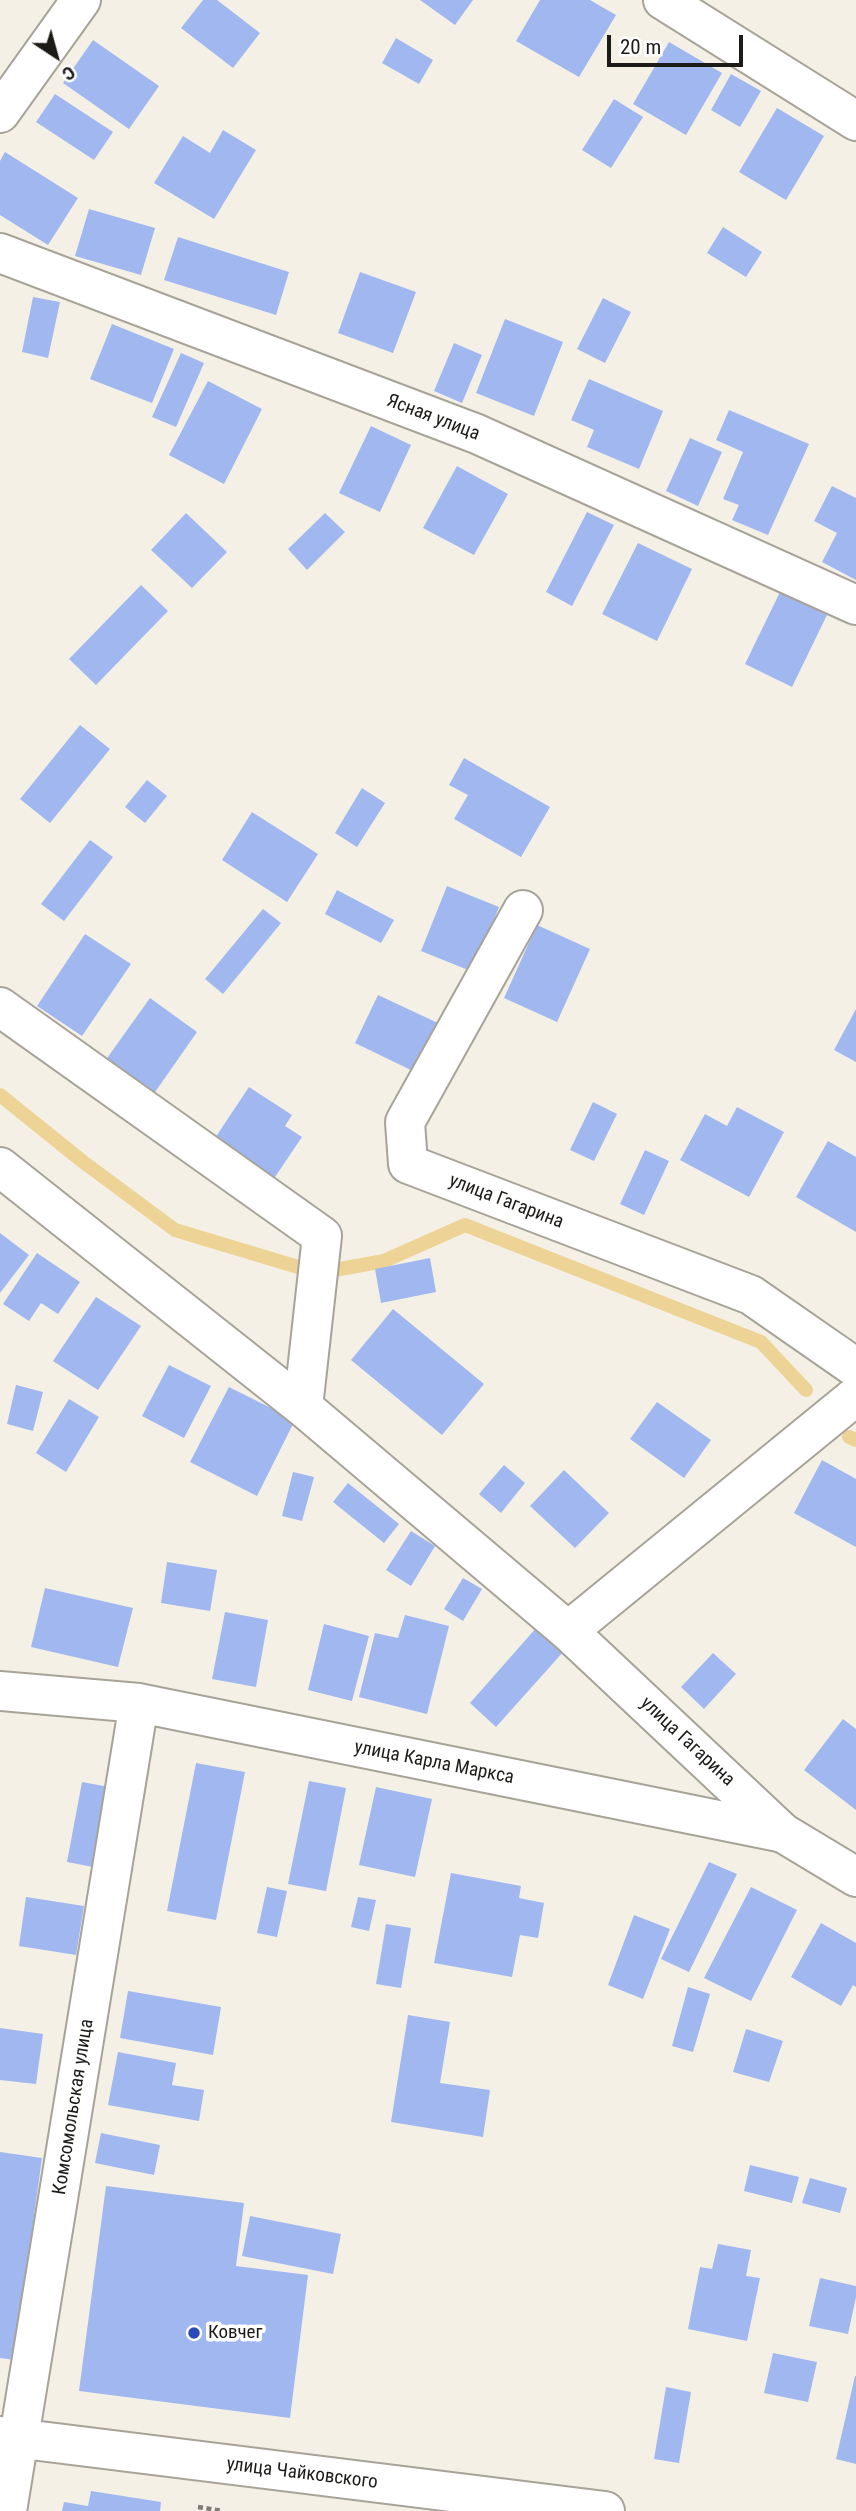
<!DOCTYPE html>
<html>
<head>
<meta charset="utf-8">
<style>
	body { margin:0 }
	#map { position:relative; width:856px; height:2511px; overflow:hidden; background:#f5f0e6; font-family:"Roboto Condensed",sans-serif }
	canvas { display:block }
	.north { position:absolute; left:21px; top:21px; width:70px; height:70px; -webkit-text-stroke:5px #fff; paint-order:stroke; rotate:144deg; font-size:19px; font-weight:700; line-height:28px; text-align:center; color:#1d1b18 }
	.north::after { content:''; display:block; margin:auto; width:24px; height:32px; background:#1d1b18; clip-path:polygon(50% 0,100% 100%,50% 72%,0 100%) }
	.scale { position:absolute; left:607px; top:35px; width:136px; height:32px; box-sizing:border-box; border:4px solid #1d1b18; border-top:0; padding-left:9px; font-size:21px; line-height:24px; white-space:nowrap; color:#1d1b18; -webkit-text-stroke:5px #fff; paint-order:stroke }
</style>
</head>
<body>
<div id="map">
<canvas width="856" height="2511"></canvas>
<div class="north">С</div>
<div class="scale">20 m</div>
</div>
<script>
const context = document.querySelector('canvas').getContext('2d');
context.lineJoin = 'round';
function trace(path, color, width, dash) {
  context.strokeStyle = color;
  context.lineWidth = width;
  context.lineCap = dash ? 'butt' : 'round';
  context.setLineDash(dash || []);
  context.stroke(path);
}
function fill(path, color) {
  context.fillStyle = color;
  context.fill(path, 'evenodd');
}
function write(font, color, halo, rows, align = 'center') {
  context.font = font + ' "Roboto Condensed",sans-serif';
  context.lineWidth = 7;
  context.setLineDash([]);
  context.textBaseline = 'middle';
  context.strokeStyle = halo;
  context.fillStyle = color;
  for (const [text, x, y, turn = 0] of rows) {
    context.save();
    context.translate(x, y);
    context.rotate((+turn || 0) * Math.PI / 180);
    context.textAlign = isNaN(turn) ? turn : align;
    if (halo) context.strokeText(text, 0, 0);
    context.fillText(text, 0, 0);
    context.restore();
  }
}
const stream = new Path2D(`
	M0 1095 82 1161 175 1230 318 1273 384 1261 465 1225 761 1342 806 1390
	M849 1437 856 1440`);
const building = new Path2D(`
	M203 0H217L260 33 233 68 181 28Z
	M420 0H473L455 25Z
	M540 0H590L616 15 579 77 516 41Z
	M396 38 433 60 419 84 382 63Z
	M93 40 159 86 129 129 63 83Z
	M669 42 722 73 686 135 633 104Z
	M731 74 761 91 740 127 711 110Z
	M55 94 113 132 94 160 36 122Z
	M614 99 643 117 611 168 582 150Z
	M777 108 824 136 786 200 739 172Z
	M223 130 256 150 214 219 154 183 183 136 210 153Z
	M5 152 78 198 48 245 0 215V161Z
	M89 209 155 228 141 275 75 256Z
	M723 227 762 252 746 277 707 253Z
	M178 237 289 272 276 315 164 280Z
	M360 272 416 292 393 353 338 333Z
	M33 297 60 302 48 358 22 352Z
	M603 298 631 312 605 363 577 349Z
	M505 319 563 342 534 416 476 393Z
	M112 324 174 349 152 403 90 379Z
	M454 343 482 355 462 403 434 391Z
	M181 353 204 363 176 427 152 417Z
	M589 379 663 411 639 469 587 447 594 430 571 420Z
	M208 381 262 409 224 484 169 455Z
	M729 410 809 444 768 535 732 520 739 505 723 499 743 452 716 440Z
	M371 426 411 445 380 512 339 493Z
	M690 438 722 452 698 506 666 491Z
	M457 466 508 494 474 555 423 528Z
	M832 486 856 498V580L822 562 837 533 814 521Z
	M587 512 614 525 572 606 546 592Z
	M186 513 227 552 192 588 151 550Z
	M325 513 345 532 307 570 288 549Z
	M638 543 692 569 657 641 602 614Z
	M141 585 168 611 96 685 69 659Z
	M780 592 827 615 792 687 745 664Z
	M80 725 110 749 50 823 20 799Z
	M464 758 550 807 521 857 454 819 468 795 449 785Z
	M147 780 167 796 145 823 125 807Z
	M362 788 385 803 357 847 335 833Z
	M252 812 318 854 287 902 222 860Z
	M90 840 113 857 64 921 41 904Z
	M447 886 499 907 473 972 421 951Z
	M337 890 394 920 381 943 325 914Z
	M263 909 281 923 223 994 205 979Z
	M537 925 590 949 557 1022 504 998Z
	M85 934 131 964 82 1036 37 1006Z
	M378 995 440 1024 417 1073 355 1043Z
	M150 998 197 1032 153 1095 105 1061Z
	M856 1009V1062L834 1050Z
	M249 1087 292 1115 285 1126 302 1137 273 1180 213 1141Z
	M593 1102 617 1114 594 1161 570 1150Z
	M737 1107 784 1132 749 1197 680 1160 705 1114 727 1126Z
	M828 1141 856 1157V1232L796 1197Z
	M645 1150 669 1161 644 1215 620 1204Z
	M0 1233 29 1255 0 1293Z
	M37 1253 80 1282 58 1314 41 1303 29 1321 3 1304Z
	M430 1258 436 1292 381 1303 375 1269Z
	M96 1297 141 1326 98 1390 53 1361Z
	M393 1309 484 1384 442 1435 351 1360Z
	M169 1365 211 1386 184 1438 142 1416Z
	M16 1385 43 1392 33 1431 7 1424Z
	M229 1387 295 1420 257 1496 190 1462Z
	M69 1399 99 1417 66 1472 36 1453Z
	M657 1402 711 1440 684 1478 630 1439Z
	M822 1460 856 1479V1547L794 1513Z
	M504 1465 525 1483 501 1513 479 1494Z
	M564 1470 609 1513 575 1548 530 1506Z
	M293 1472 314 1477 302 1521 282 1516Z
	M348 1483 399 1524 384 1543 333 1502Z
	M411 1531 435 1546 411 1586 386 1570Z
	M167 1562 217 1570 210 1611 161 1603Z
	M463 1578 482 1589 463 1621 444 1609Z
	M45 1588 133 1608 118 1667 31 1647Z
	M225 1612 268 1620 256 1687 212 1679Z
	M405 1615 449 1626 427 1714 359 1697 375 1633 398 1638Z
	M324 1624 369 1636 352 1701 308 1690Z
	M537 1627 564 1651 496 1727 470 1703Z
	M713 1653 736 1674 704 1709 681 1687Z
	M843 1719 856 1729V1810L804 1770Z
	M196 1763 245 1772 216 1920 167 1911Z
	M309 1781 346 1788 326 1891 288 1884Z
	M82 1782 109 1787 93 1867 67 1862Z
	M376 1787 432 1799 415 1877 359 1865Z
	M709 1862 737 1874 689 1972 661 1959Z
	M451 1873 521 1886 519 1898 544 1903 538 1938 520 1935 512 1977 434 1963Z
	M267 1887 287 1891 277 1937 257 1933Z
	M751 1887 797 1910 751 2001 704 1978Z
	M26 1897 84 1906 76 1955 19 1946Z
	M358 1897 376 1900 369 1931 351 1927Z
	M634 1915 670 1929 643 1999 608 1985Z
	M821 1923 856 1943V1987L853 1985 841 2006 791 1977Z
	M386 1924 411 1928 401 1988 376 1984Z
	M688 1987 710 1994 693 2052 672 2046Z
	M128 1991 221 2007 213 2055 120 2038Z
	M408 2015 450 2022 440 2083 490 2090 483 2137 391 2122Z
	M0 2028 43 2034 36 2084 0 2080Z
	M746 2029 783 2041 769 2082 733 2072Z
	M118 2052 176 2063 172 2085 204 2090 199 2121 108 2105Z
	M101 2133 160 2145 154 2175 95 2163Z
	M0 2152 42 2158 14 2360 0 2358Z
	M750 2165 799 2177 792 2203 744 2191Z
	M810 2178 847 2188 840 2213 802 2203Z
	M106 2186 244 2203 236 2266 308 2275 290 2418 79 2391Z
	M250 2216 341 2234 333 2274 242 2256Z
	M718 2244 751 2250 746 2276 760 2278 747 2341 688 2329 700 2267 712 2269Z
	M820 2278 856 2286V2297L848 2334 809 2326Z
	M773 2353 817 2362 808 2402 764 2393Z
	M855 2376H856V2464L836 2459Z
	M666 2387 691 2392 679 2463 654 2459Z
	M91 2491 161 2502 160 2511H62L64 2502 88 2506Z`);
const path = new Path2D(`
	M198 2507 223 2511`);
const street = new Path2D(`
	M663 0 856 121
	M0 253 477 434 856 605
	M523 910 405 1122 408 1164 751 1295 856 1368
	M0 1007 322 1236 303 1407
	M568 1631 856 1396
	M0 1691 139 1703 783 1833
	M0 2436 605 2511
	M7 2511 139 1703`);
const secondary = new Path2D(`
	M0 113 81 0
	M0 1167 303 1407 568 1631 783 1833 856 1877`);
const markers = [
	[194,2333,7,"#2a4aba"]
];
const streetNames = [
	["Ясная улица",433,418,21],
	["улица Гагарина",506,1202,21],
	["улица Гагарина",687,1742,43],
	["улица Карла Маркса",434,1763,11],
	["Комсомольская улица",74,2107,-81],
	["улица Чайковского",302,2474,7]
];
const poiNames = [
	["Ковчег",208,2333]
];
trace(stream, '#eed396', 14);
fill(building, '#a0b8ef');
trace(street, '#a8a399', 42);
trace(secondary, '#a8a399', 42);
trace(path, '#7f7c76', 4.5, [5, 3.5]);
trace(street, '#fff', 38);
trace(secondary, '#fff', 38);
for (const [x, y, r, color] of markers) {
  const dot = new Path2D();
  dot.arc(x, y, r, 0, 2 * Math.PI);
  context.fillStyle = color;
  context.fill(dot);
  trace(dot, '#fff', 2.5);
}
write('19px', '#1d1b18', '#fff', streetNames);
write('19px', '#1d1b18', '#fff', poiNames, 'left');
</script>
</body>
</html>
